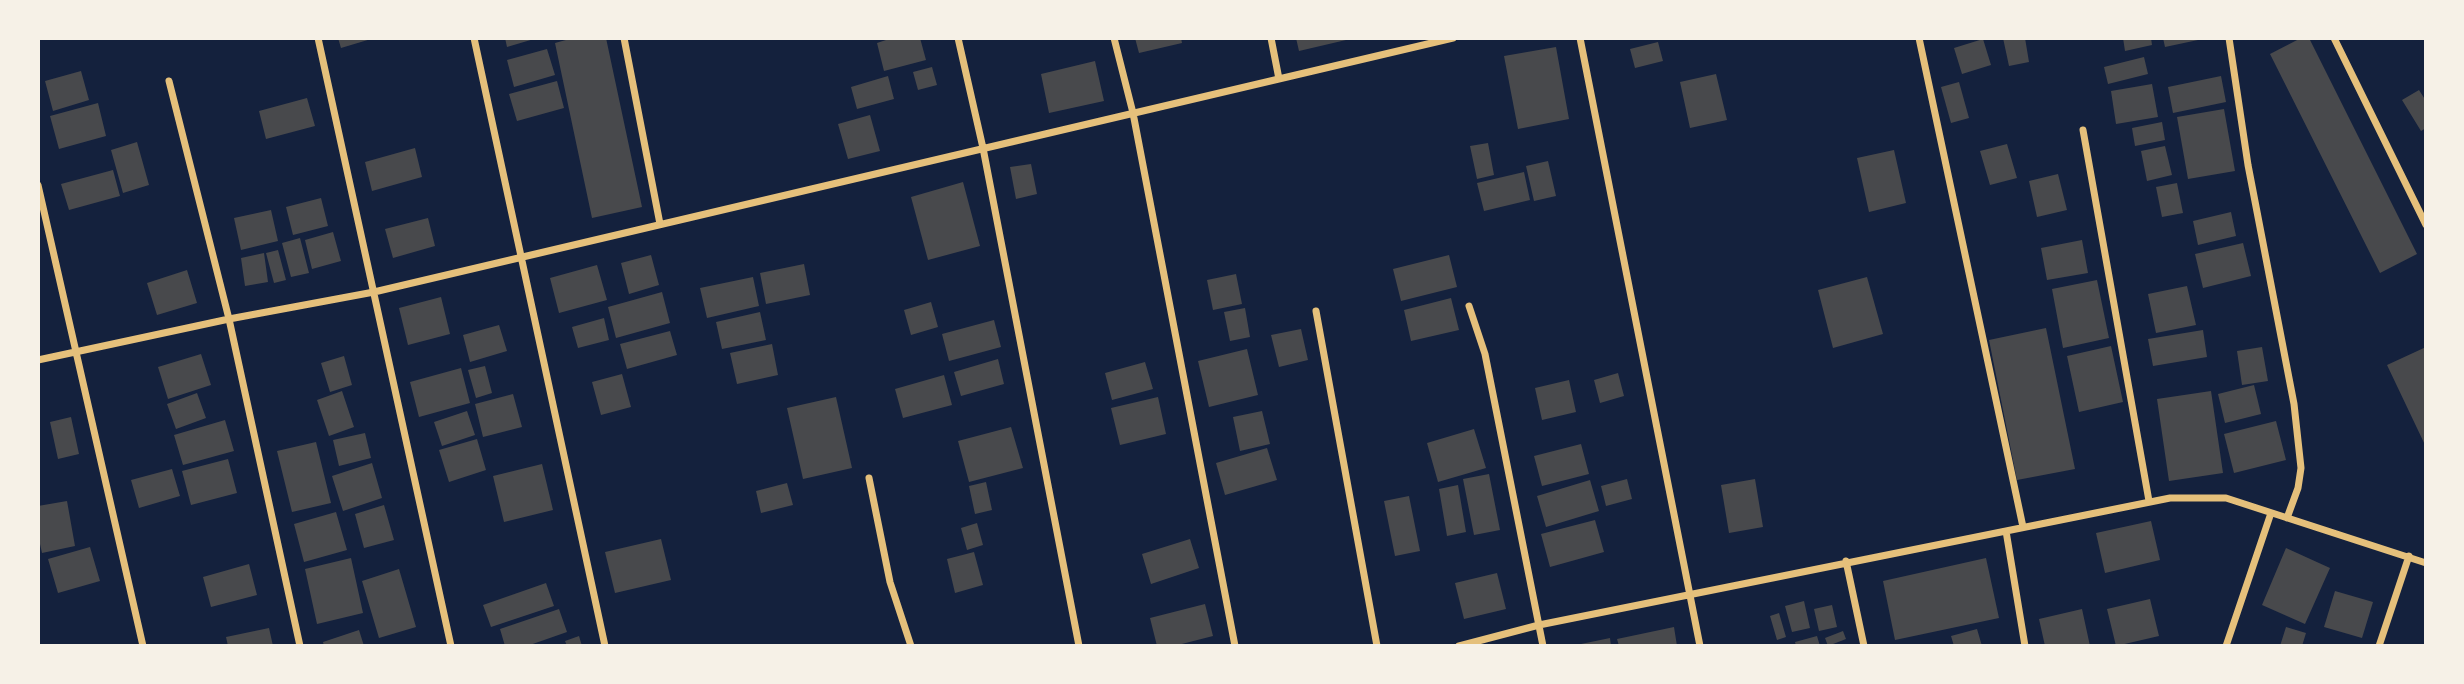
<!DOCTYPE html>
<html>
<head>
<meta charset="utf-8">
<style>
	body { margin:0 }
	#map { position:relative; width:2464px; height:684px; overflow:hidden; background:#14213d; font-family:"Noto Sans",sans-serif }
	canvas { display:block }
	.frame { position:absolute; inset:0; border:40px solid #f6f1e7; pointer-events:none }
</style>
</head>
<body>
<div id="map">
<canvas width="2464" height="684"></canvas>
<div class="frame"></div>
</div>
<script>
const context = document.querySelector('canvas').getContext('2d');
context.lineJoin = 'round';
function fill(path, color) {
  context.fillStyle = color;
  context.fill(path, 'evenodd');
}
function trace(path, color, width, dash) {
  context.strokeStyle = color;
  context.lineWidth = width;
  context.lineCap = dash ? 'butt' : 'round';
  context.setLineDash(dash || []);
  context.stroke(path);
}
const building = new Path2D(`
	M338 38H371V39L341 48Z
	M505 38H533L534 39 507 47Z
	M573 38H606L642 207 592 218 555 43Z
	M892 38H920L926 60 884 71 877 43Z
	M1135 38H1181L1182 43 1139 53Z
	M1296 38H1346V40L1299 51Z
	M2003 38H2025L2029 62 2009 66Z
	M2123 38H2151L2152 45 2125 51Z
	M2163 38H2198V40L2165 47Z
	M2301 38H2309L2417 254 2380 273 2270 54Z
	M1983 39 1991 65 1962 74 1954 48Z
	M1658 42 1663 61 1635 68 1630 49Z
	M1556 47 1569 119 1518 129 1504 56Z
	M547 49 555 75 514 87 507 60Z
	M2144 57 2148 74 2108 84 2104 67Z
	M1095 61 1104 101 1049 113 1041 74Z
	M932 67 937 85 918 90 913 72Z
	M81 71 89 100 53 111 45 81Z
	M1716 74 1727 120 1690 128 1680 82Z
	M888 76 894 99 857 109 851 87Z
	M2221 76 2226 102 2173 113 2168 87Z
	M557 81 564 108 517 121 509 94Z
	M1959 82 1969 118 1951 123 1941 87Z
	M2152 84 2158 117 2116 124 2111 91Z
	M2419 90 2426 101V128L2421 131 2402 100Z
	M307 98 315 126 266 139 259 111Z
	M98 103 106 136 59 149 50 116Z
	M2224 109 2235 171 2188 179 2177 117Z
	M870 115 880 151 848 159 838 124Z
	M2162 122 2165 140 2135 146 2132 128Z
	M137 142 149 185 123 193 111 150Z
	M1488 143 1494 175 1477 179 1470 146Z
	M2007 144 2017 178 1990 185 1980 151Z
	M2165 146 2172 175 2147 181 2141 151Z
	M415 148 422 177 372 191 365 162Z
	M1894 150 1906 203 1869 212 1857 158Z
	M1548 161 1556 196 1534 201 1526 166Z
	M1031 164 1037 194 1016 199 1010 167Z
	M113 170 120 196 69 210 61 184Z
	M1524 172 1530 200 1484 211 1477 183Z
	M2058 174 2067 210 2037 217 2029 181Z
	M963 182 980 246 928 260 911 197Z
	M2177 183 2183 213 2162 217 2156 187Z
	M321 198 328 226 293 235 286 207Z
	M271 210 278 241 241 250 234 218Z
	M2231 212 2236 236 2198 245 2193 221Z
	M428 218 435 246 393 258 385 229Z
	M333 232 341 261 312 269 305 240Z
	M300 238 309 273 291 277 282 243Z
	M2082 240 2088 273 2047 280 2041 248Z
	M2243 243 2251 276 2203 288 2195 254Z
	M278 250 286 280 274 283 266 253Z
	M264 253 268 282 245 286 241 258Z
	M651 255 659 285 629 294 621 263Z
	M1449 255 1457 287 1401 301 1393 269Z
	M804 264 810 295 766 304 760 273Z
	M597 265 607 300 559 313 550 278Z
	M187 270 197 303 157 315 147 283Z
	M1236 274 1242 304 1213 310 1207 280Z
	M753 277 759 306 707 318 700 288Z
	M1867 277 1883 334 1833 348 1818 290Z
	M2097 280 2109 338 2063 348 2052 289Z
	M2187 286 2196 325 2156 333 2148 294Z
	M662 292 670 323 616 338 608 307Z
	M441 297 450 334 408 345 399 308Z
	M1451 298 1459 330 1411 341 1404 310Z
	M931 302 938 327 911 335 904 310Z
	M1245 308 1250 337 1230 341 1224 312Z
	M760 312 766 340 722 349 716 322Z
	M604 318 609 340 578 348 572 327Z
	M994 320 1001 347 949 361 942 334Z
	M499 325 507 351 470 362 463 335Z
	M2046 328 2075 469 2017 480 1989 340Z
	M1301 329 1308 360 1279 367 1271 335Z
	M2203 330 2207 357 2153 366 2148 339Z
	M670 331 677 355 627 369 620 344Z
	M772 344 778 375 737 384 730 353Z
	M2111 346 2123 402 2079 412 2067 356Z
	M2262 347 2268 381 2242 385 2237 351Z
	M2426 347V447L2387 365Z
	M1247 349 1258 395 1209 407 1198 361Z
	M201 354 211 385 168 399 158 367Z
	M344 356 352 385 330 392 321 363Z
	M998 359 1004 384 961 396 954 372Z
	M1145 362 1153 389 1112 400 1105 373Z
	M485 366 492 393 476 398 468 370Z
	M461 368 470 403 419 417 410 382Z
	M1618 373 1624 396 1600 403 1594 380Z
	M622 374 631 407 601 415 592 382Z
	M944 375 952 405 903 418 895 389Z
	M1569 380 1576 412 1542 420 1535 388Z
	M2254 385 2261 414 2225 423 2218 394Z
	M342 391 354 427 329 436 317 400Z
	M2211 391 2223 473 2169 481 2157 399Z
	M197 393 206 418 176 429 167 404Z
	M513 394 522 427 483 437 475 404Z
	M836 397 852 468 803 479 787 408Z
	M1158 397 1166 434 1120 445 1111 408Z
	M467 411 475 435 442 446 434 422Z
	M1262 411 1270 444 1240 451 1233 417Z
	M71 417 79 454 58 459 50 422Z
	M225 420 234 451 183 465 174 435Z
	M2276 421 2286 460 2234 473 2224 434Z
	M1011 427 1023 468 969 482 958 441Z
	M1474 429 1486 468 1438 482 1427 443Z
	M365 433 371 458 339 466 333 440Z
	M477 439 486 470 449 482 439 450Z
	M316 442 331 503 292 512 277 451Z
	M1581 444 1589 474 1542 486 1534 456Z
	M1267 448 1277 480 1225 495 1216 463Z
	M228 459 237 493 191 505 182 471Z
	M372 463 382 498 343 511 332 476Z
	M542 464 553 510 504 522 493 476Z
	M172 469 180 496 139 508 131 480Z
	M1489 474 1500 530 1474 535 1463 479Z
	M1627 479 1632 499 1606 506 1601 486Z
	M1755 479 1763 527 1729 533 1721 485Z
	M1590 480 1599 511 1546 527 1537 496Z
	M986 482 992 510 975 514 969 486Z
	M787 483 793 505 761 513 756 491Z
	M1458 485 1466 532 1447 536 1439 489Z
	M1409 496 1420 551 1395 556 1384 501Z
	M67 501 75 546 42 553 38 535V506Z
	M384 505 394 540 364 548 355 514Z
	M336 512 347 550 304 562 294 524Z
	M1595 520 1604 552 1550 567 1541 534Z
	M2151 521 2160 560 2105 573 2096 533Z
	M977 523 983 545 967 550 961 528Z
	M661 539 671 580 615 593 605 552Z
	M1190 539 1199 568 1151 584 1142 554Z
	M90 547 100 581 58 593 48 559Z
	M2286 548 2330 568 2305 624 2262 605Z
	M974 552 983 585 955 593 947 559Z
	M351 558 363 613 317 624 305 569Z
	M1986 558 1999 618 1895 640 1883 581Z
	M249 564 257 595 211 607 203 577Z
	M399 569 416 627 379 638 362 581Z
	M1497 573 1506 609 1464 619 1455 583Z
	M546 583 554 606 491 627 483 605Z
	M2335 591 2373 602 2362 638 2324 627Z
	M2150 599 2159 636 2116 646 2107 609Z
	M1804 601 1810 628 1792 632 1785 606Z
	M1205 604 1213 636 1174 646H1157L1150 618Z
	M1832 605 1837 627 1819 631 1814 609Z
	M559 609 567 632 527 646H505L500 629Z
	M2082 609 2090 646H2045L2039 619Z
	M1779 613 1786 637 1777 640 1770 616Z
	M1674 627 1677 646H1619L1617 639Z
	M2286 627 2306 633 2302 646H2280Z
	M269 628 273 646H228L226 637Z
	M1977 629 1982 646H1954L1951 636Z
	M359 630 364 646H324L323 642Z
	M1843 631 1846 639 1828 646 1825 638Z
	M579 636 582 646H567L565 641Z
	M1817 636 1820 646H1796L1795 642Z
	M1610 638 1611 646H1581V644Z`);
const minor = new Path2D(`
	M318 38 451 646
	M474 38 605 646
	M624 38 660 224
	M958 38 983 148 1079 646
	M1114 38 1133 113 1235 646
	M1271 38 1279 79
	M1580 38 1700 646
	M1919 38 2023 527
	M2229 38 2248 165 2294 404 2301 468 2298 488 2287 518
	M2334 38 2426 225
	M169 81 229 319 300 646
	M2083 130 2149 501
	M38 185 143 646
	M1469 306 1485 354 1543 646
	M1316 311 1377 646
	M38 360 229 319 374 292 1453 38
	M869 478 890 582 911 646
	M2006 531 2025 646
	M1846 561 1864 646
	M1459 646 1539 625 2170 498H2226L2426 563
	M2226 646 2271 513
	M2379 646 2409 556`);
fill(building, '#48494c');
trace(minor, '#e5c07b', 7);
</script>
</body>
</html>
